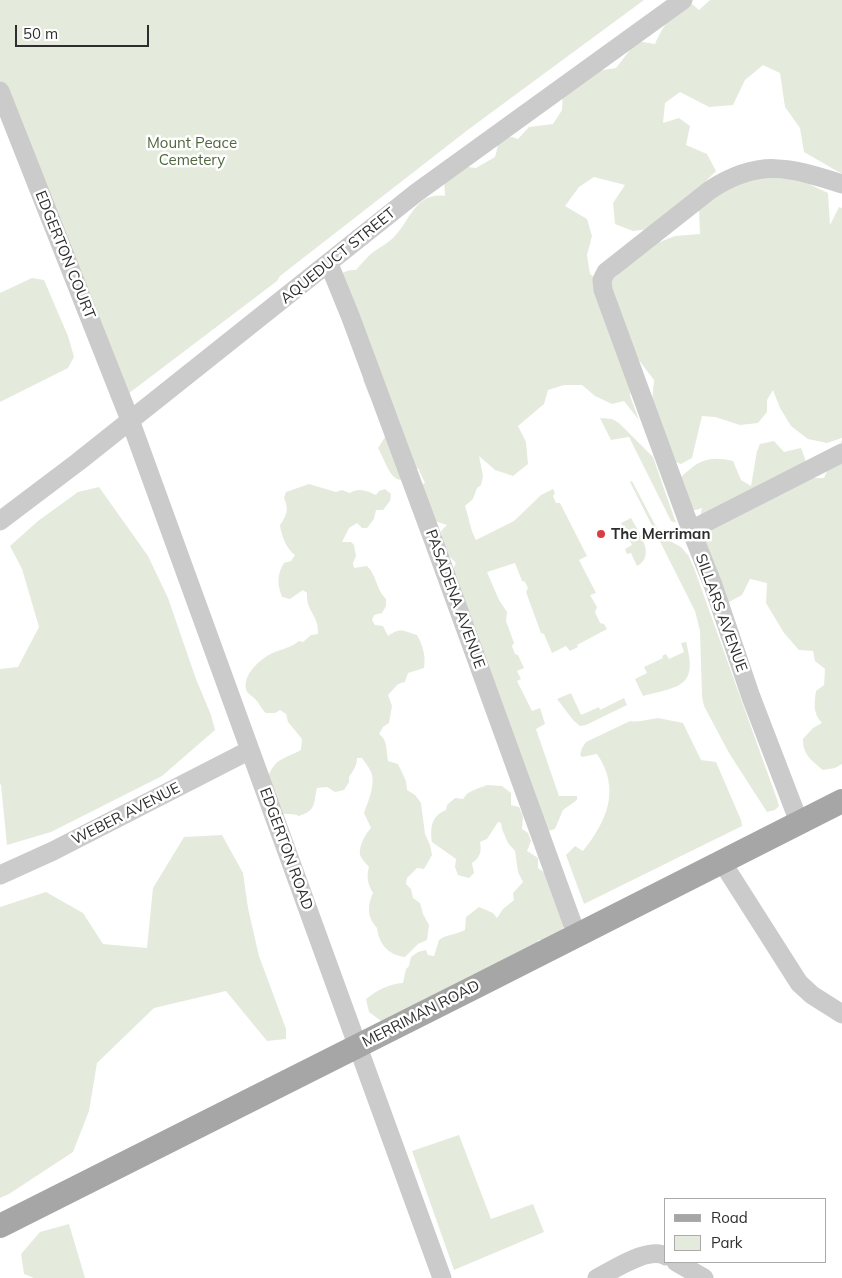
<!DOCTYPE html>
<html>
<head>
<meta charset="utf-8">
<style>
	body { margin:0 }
	#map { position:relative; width:842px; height:1278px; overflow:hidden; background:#fff; font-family:Mulish,sans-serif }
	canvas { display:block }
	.legend { position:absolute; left:664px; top:1198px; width:162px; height:65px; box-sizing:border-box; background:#fff; border:1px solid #ababab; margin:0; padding:6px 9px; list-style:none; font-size:15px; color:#2e2e2e }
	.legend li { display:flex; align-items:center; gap:10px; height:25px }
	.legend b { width:25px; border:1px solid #ababab }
	.scale { position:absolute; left:15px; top:25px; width:134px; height:22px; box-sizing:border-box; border:2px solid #2e2e2e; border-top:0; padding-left:6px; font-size:15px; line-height:18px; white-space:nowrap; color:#2e2e2e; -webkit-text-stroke:4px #fff; paint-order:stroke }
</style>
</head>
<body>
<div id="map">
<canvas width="842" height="1278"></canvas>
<ul class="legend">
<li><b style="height:6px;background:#a6a6a6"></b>Road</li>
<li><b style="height:14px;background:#e4ebdd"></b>Park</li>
</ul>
<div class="scale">50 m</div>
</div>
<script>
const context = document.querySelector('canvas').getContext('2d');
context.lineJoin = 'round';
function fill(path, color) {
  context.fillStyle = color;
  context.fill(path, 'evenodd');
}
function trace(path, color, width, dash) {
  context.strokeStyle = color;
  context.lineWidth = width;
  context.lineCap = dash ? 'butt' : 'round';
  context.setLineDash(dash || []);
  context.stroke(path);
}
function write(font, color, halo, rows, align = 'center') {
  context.font = font + ' Mulish,sans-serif';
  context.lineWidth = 5;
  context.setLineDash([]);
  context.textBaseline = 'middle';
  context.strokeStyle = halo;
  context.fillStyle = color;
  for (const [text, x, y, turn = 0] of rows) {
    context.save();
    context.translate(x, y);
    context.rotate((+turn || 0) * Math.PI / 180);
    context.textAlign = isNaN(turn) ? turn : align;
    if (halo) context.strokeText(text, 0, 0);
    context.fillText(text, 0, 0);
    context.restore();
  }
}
const green = new Path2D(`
	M0 0H644L469 129 280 276 277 281 124 397 0 81Z
	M710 0H842V174L804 152 800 128 785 107 780 73 763 65 745 80 733 105 709 107 680 92 665 103 663 123 679 118 690 126 686 145 707 154 716 171 696 191 650 229 633 231 615 224 613 203 625 185 594 177 579 187 565 206 587 219 592 236 587 255 590 274 604 284 617 276 637 251 675 236 700 234 699 209 712 182 789 165 811 185 828 193 830 225 839 207 842 208V438L827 443 808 439 791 426 780 408 773 390 767 400V412L758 423 740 425 715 417 702 416 692 458 681 464 665 458 652 402 654 380 635 355 630 396 639 420 624 401 612 404 595 396 582 385H564L548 390 544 404 518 426 526 442 528 464 513 476 495 470 479 456 483 476 481 485 477 488 473 499 465 506C469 517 470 530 476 540L514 521 541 495 553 489 555 493 553 496 556 503H560L587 556 579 560 596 593 590 595 597 607 595 612 600 623 604 624 607 629 577 645 578 647 570 651 566 646 552 653 544 634 541 633 526 592 528 588 525 582 522 581 515 563 487 572 499 600 507 612 506 621 514 643 512 646 515 654 518 655 524 668 517 671 521 679 517 681 532 711 540 708 545 724 536 729 559 796H577V800L563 810 555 829 548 831 451 573 456 563 445 552 441 531 447 525 422 517 411 508 408 491 425 483 418 468C393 497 388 465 378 448L394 423 399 419 391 410 370 397 363 380 371 364C356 340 340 318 331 292 337 278 339 270 356 270 361 264 366 258 372 253 379 248 388 243 394 237 411 220 415 192 445 196L444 179 459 166 476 168 495 157 500 138 512 137 518 139 529 127 553 124 562 110 563 91 597 71 616 68 637 41 655 44C664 24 671 13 692 4L699 10Z
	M32 278 44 280 68 336 74 357 68 368 0 402V293Z
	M600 418 612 419 619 423 653 457 676 523 671 521 629 437 611 440Z
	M842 439V764L835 768 823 770C811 760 803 755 803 739L813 728 822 723C813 714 814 704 816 691L824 685 825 669 815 661 813 651 799 650 784 633 766 603 767 583 750 579 742 595 727 603 701 553 700 517 702 508 696 510 685 509 680 478C698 461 707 455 733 461L741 480 751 486 757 451 760 444 774 441 784 452 801 448 812 478H824C829 465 838 453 842 439Z
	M632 481 661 536 681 547 688 555 694 568 778 802 779 806 775 810 767 812 729 753 704 706 702 696 700 631 695 611 630 482Z
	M309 484 336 492 342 490 350 493C358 487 368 491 376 495L379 491 385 489 391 494 390 501 383 510H376L374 519 367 528H362L357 523 349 528 342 542H351L354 545 356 556 353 563 354 568 367 566C377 575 376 590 386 599V606L382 613 374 615 372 620 375 625 383 626 388 636C401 626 405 632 417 635 423 646 426 656 424 668L408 673 405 682 398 684 388 695 392 706 389 723 383 727 379 734C388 740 386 750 388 761L398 764 406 781 407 790 415 795 421 803 425 834 430 845 432 855 424 869 417 868 407 878 406 884 411 889 413 898 420 903 423 914 429 925 427 940 418 944 405 957C388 955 379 944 377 928 367 918 367 905 373 893 368 885 366 876 369 867 367 864 363 861 361 857 357 849 365 834 371 828L364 813C368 802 376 784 371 772 369 767 365 763 362 758H357C357 766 353 771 349 777V782L344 790 335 792 327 787 317 788C313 804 317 810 299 816 293 813 287 815 279 813L266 783C274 758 280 761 301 750L302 739 288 722 286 714 280 710 275 713H266C261 709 260 704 256 700 254 697 249 695 247 692 241 678 256 663 267 656 278 649 288 650 299 641L303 642 311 635 318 634C319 614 306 613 307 593L303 590 290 599 282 597C277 584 277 574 284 563L291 561 295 555C287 550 281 535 280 525 287 515 289 509 284 498L286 492Z
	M99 487 148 556 168 598 196 679 211 715 215 730 162 776 51 832 7 845 1 785 0 784V669L18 667 39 627 22 569 10 546 38 521 78 492Z
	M631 518C638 531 657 556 637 566L631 553 627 554 625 549 632 545 621 523Z
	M686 642C698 687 681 686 643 696L635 679 647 673 644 667 663 658 662 656 666 654 669 659 684 652 681 643Z
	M571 693 581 715 599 707 600 710 624 698 627 705 586 725 580 726 573 720 557 699Z
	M658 718 683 723 701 760 716 762 741 820 742 826 584 904 566 855 575 846 583 851C607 821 621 789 597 754L582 757 580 755 582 748 586 742 630 721C639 723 649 719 658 718Z
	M487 785 502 786 511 793V805L519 807 523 816 522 829 528 833 531 841 527 851 538 858V868L553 878 565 922 562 932 549 940H538L535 950 381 1021 369 1012 366 999C378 990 388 984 403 983L406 969 409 966 411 957 418 952 426 950 428 955 434 956 439 940C447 934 456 935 465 930L466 917 479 907 493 913 497 918 503 909 514 900 513 893 523 882 518 872 515 851 508 843 502 829 501 823 498 822 487 839 480 842C482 851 480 858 472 863L474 873 469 878 458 875 455 867 456 859 432 842C430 828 431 816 446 810L447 805 455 798 463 799C468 790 478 789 487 785Z
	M222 835 243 873 248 908 259 956 286 1029V1039L267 1041 226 991 154 1008 97 1063 89 1111 73 1152 9 1194 0 1198V907L46 892 83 913 103 944 147 948 153 888 184 837Z
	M459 1135 491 1219 533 1204 544 1232 454 1270 412 1151Z
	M69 1224 85 1278H34L24 1274 21 1254 40 1232Z`);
const minor = new Path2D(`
	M0 91 130 420 442 1278
	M329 264 351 318 434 542 577 936
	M0 521 78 462 416 193 683 0
	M691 530 842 453
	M799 822 751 697 713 585 691 530 603 290 602 280 606 272 710 190C759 158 789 167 842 184
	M722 862 799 983 812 995 842 1014
	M0 875 53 851 250 750
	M676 1262 704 1278
	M597 1278C614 1270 648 1246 666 1256`);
const major = new Path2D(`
	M0 1226 477 986 842 801`);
const markers = [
	[601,534,5,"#da3c43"]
];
const parkNames = [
	["Mount Peace",192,143],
	["Cemetery",192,160]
];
const streetNames = [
	["EDGERTON COURT",65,255,68],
	["AQUEDUCT STREET",338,256,-39],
	["PASADENA AVENUE",455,599,70],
	["SILLARS AVENUE",721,613,70],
	["WEBER AVENUE",126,814,-27],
	["EDGERTON ROAD",286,849,70],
	["MERRIMAN ROAD",421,1014,-27]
];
const poiNames = [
	["The Merriman",611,534]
];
fill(green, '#e4ebdd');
trace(minor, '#cbcbcb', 19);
trace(major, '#a6a6a6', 24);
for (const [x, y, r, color] of markers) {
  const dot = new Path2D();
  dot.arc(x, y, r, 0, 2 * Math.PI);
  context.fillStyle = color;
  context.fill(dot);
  trace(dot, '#fff', 2);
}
write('15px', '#50673e', '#fff', parkNames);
write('15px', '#2e2e2e', '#fff', streetNames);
write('bold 15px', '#2e2e2e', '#fff', poiNames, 'left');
</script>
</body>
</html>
